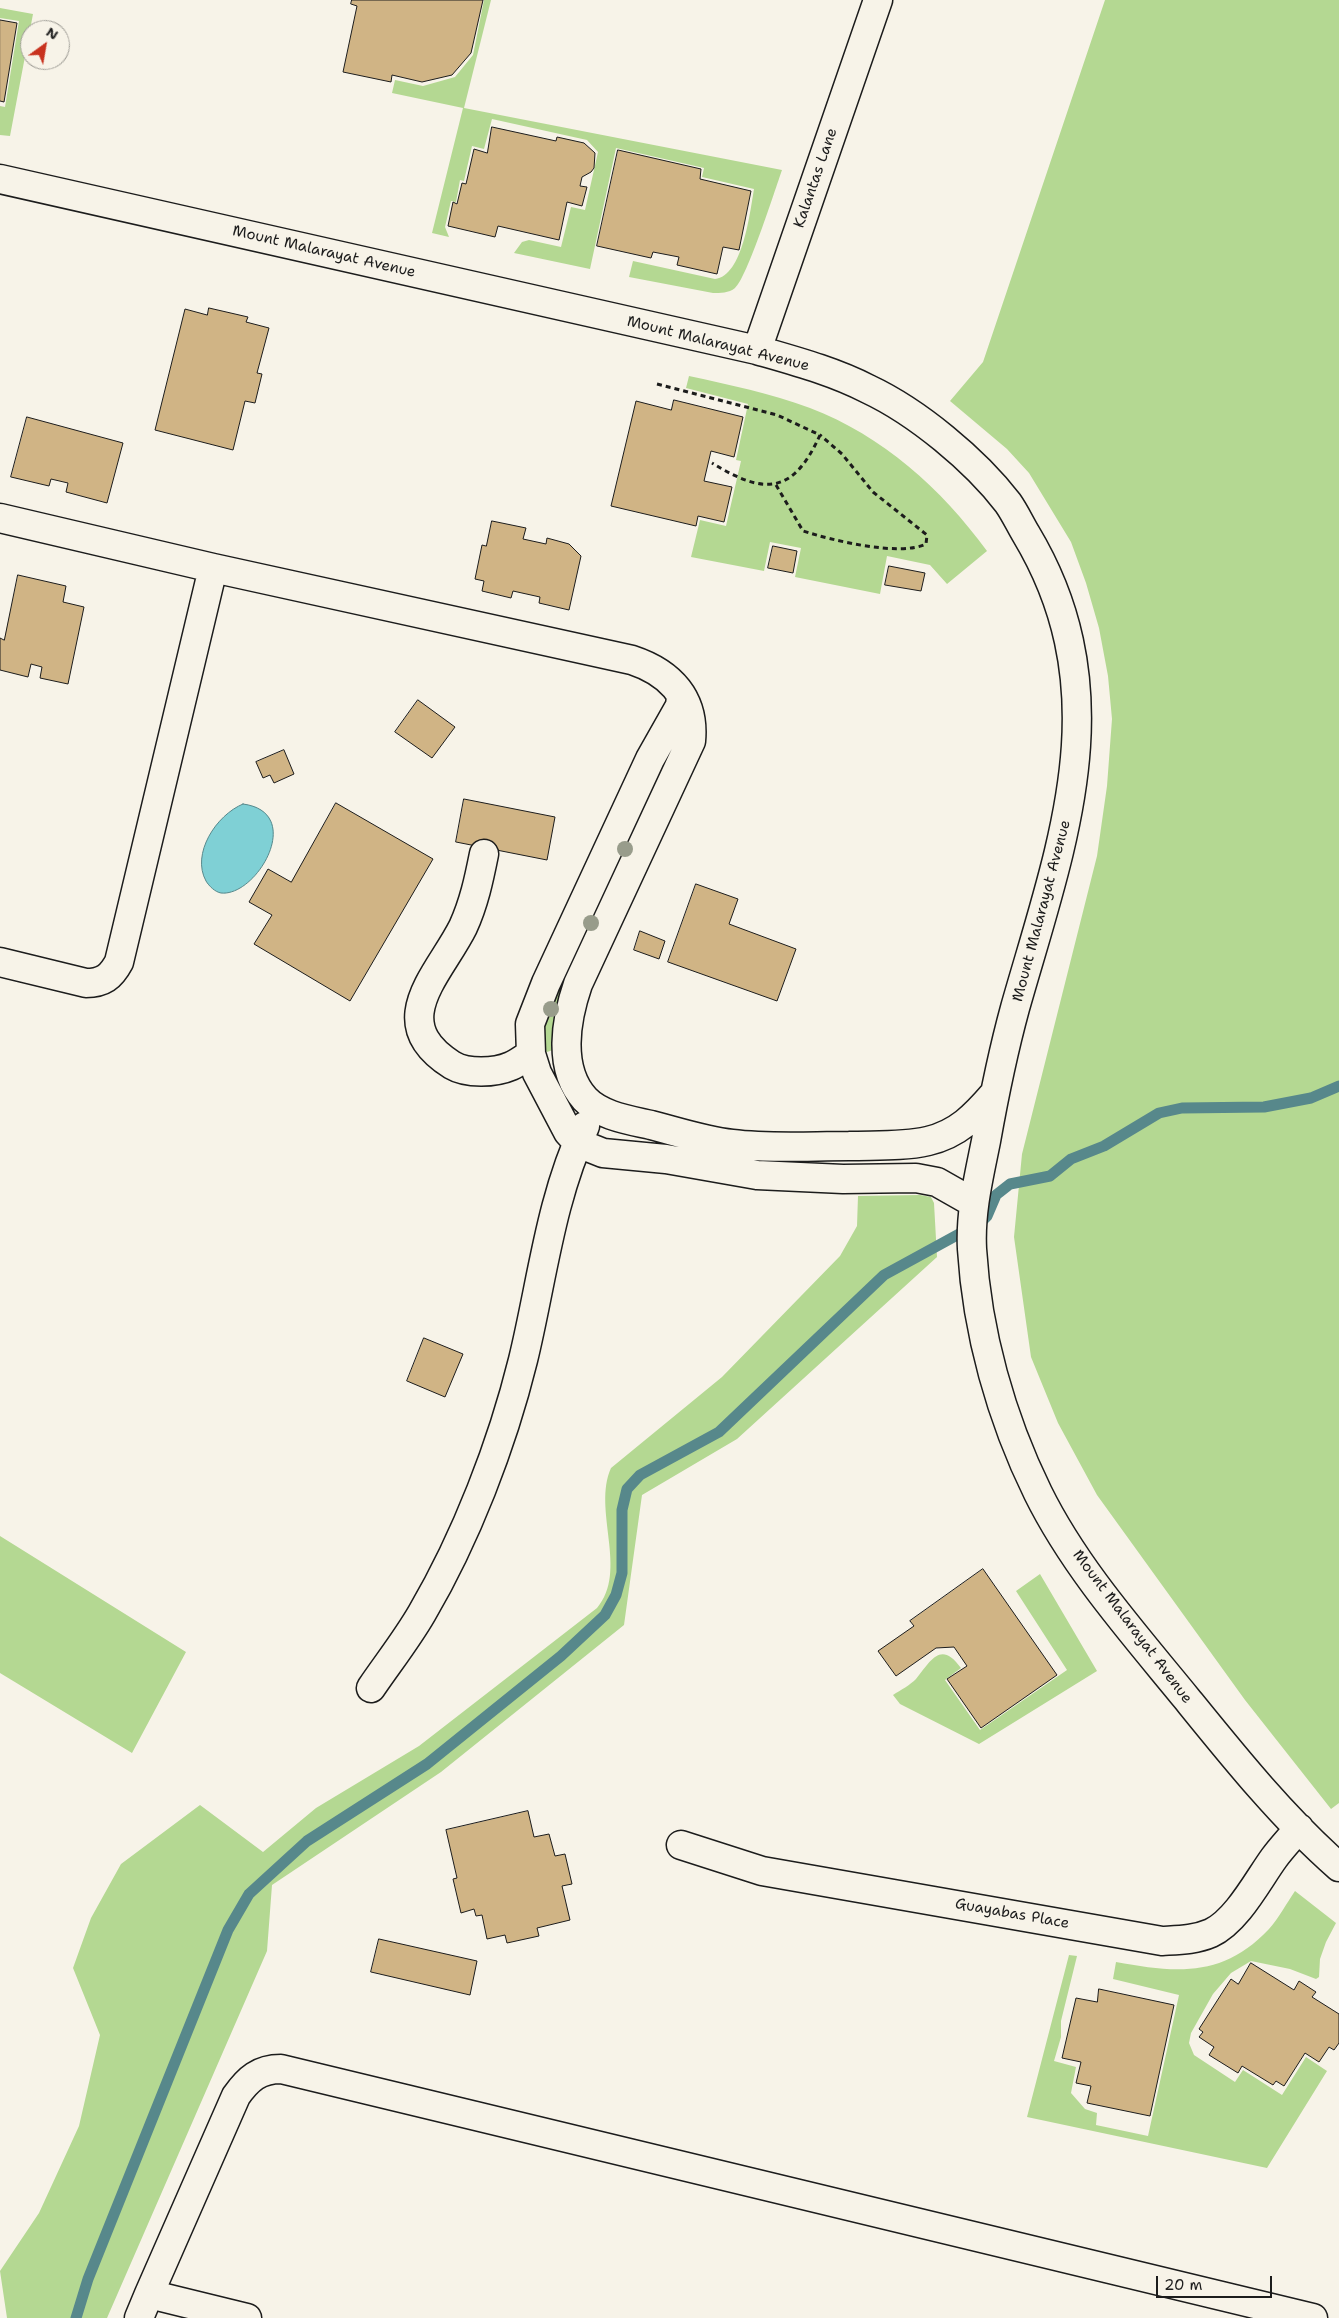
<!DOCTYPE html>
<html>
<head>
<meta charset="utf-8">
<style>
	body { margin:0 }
	#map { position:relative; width:1339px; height:2318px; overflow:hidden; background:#f7f3e8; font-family:"Shantell Sans",sans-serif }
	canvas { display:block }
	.north { position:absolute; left:20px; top:20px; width:50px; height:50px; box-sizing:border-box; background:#f7f3e8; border:1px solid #9f9d96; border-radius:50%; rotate:32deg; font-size:14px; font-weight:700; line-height:20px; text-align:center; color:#1c1c1c }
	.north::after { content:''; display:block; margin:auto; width:18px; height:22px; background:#c8321e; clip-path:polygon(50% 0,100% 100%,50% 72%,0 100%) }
	.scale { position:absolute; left:1156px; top:2276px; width:116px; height:22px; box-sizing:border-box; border:2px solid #1c1c1c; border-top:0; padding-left:6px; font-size:15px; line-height:18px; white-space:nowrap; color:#1c1c1c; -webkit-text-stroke:4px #f7f3e8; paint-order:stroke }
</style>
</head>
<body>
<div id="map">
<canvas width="1339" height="2318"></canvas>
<div class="north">N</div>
<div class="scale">20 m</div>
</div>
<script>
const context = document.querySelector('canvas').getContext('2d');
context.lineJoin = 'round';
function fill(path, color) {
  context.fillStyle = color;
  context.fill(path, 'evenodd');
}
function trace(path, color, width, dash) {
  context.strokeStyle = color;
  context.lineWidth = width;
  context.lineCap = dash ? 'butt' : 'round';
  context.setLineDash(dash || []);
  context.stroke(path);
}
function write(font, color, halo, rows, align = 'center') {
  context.font = font + ' "Shantell Sans",sans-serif';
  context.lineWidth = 5;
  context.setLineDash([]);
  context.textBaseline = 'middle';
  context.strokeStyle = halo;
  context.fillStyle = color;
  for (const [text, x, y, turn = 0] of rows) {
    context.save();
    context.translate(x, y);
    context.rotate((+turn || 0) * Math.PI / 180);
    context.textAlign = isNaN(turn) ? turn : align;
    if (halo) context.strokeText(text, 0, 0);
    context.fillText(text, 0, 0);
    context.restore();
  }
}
const green = new Path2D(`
	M484 0H491L464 108 782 170C775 190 747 278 735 288 729 293 720 293 713 293L629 277 633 261 715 279C743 276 750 212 754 189L702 177 704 168 616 148 590 269 514 253 522 242 529 240 561 247 571 207 585 210 598 152 587 140 492 119 484 149 472 146 464 181 460 180 456 202 451 201 445 227 449 237 432 233 463 108 392 93 395 80 423 86 455 77 473 55Z
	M1105 0H1339V1803L1331 1809 1245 1700 1097 1495 1058 1423 1031 1357 1014 1237 1022 1154 1097 856 1107 786 1112 719 1108 676 1099 628 1086 583 1071 542 1029 473 1007 449 950 401 983 362Z
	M0 8 33 14 10 136 0 135V106L5 107 19 21 0 18Z
	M689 376C730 385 770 393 810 408 883 436 941 488 987 551L947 584 930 565 887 556 880 594 795 577 801 548 770 542 764 571 691 557 700 520 726 526 741 461 736 460 748 404 686 388Z
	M674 736H681L556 1005 553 1050 547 1052 544 1050 542 1032 544 1016Z
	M920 1195 931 1197 934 1203 937 1257 737 1439 642 1495 624 1625 441 1772 272 1885 267 1951 107 2318H7L0 2271 39 2213 79 2126 100 2035 73 1968 91 1918 121 1864 200 1805 263 1852 316 1808 419 1746 597 1608C629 1571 592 1510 611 1468L722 1377 840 1256 857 1226 858 1196Z
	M0 1536 186 1652 132 1753 0 1673Z
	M1040 1574 1097 1671 979 1744 900 1704 893 1695C901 1690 910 1685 916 1679 931 1660 941 1640 961 1668L945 1680 980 1730 1067 1670 1016 1591Z
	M1295 1891 1336 1923 1326 1942 1320 1959 1319 1977 1316 1979 1290 1969 1251 1961 1231 1973 1213 1994 1191 2033 1189 2043 1194 2055 1235 2082 1243 2070 1282 2095 1306 2057 1327 2071 1267 2168 1027 2117 1069 1955 1077 1956 1061 2021V2037L1054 2061 1076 2067 1071 2093 1085 2109 1097 2113 1096 2125 1148 2136 1179 1995 1113 1979 1116 1962C1176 1973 1223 1978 1269 1929 1279 1918 1286 1904 1295 1891Z`);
const water = new Path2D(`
	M243 804C306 812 257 897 221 893 215 892 209 886 206 881 191 854 216 815 243 804Z`);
const stream = new Path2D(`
	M76 2318 88 2279 228 1930 249 1894 307 1841 427 1764 561 1656 605 1615 616 1595 622 1573V1510L627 1489 640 1475 719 1432 884 1275 981 1222 987 1216 996 1195 1010 1184 1050 1176 1071 1159 1104 1146 1159 1113 1182 1108 1264 1107 1311 1098 1339 1086`);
const building = new Path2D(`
	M352 0H483L471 53 452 75 422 82 392 75 391 82 343 72 357 6 351 4Z
	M0 20 17 23 4 102 0 101Z
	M492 127 556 141 557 137 584 143 595 153 594 168 591 172 582 177 580 186 587 187 582 206 567 202 559 240 498 226 495 237 448 226 453 202 457 204 462 183 466 184 474 149 487 153Z
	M618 150 701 169 700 179 751 191 739 250 723 247 717 274 677 265 679 257 653 252 651 258 597 246Z
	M209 308 248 317 246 322 269 328 257 373 262 374 255 403 245 401 233 450 155 430 185 309 207 315Z
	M674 400 743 417 734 457 711 451 704 481 732 487 724 522 698 516 696 526 611 506 636 401 671 410Z
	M27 417 123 443 107 503 66 492 68 483 51 479 49 486 11 477Z
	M492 521 526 528 523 539 546 544 547 538 569 544 581 556 569 610 539 603 540 597 513 591 511 598 482 591 484 581 475 579 482 545 486 546Z
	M773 546 797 551 793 573 768 568Z
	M889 566 925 573 921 591 885 585Z
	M18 575 66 586 63 602 84 607 68 684 40 678 42 667 31 664 28 677 0 670V638L4 640Z
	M418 700 455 727 432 758 395 732Z
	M284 750 294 774 274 783 270 775 263 778 256 762Z
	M464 799 555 817 547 860 456 842Z
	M336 803 433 859 350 1001 254 944 272 915 249 902 268 869 291 882Z
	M696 884 738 899 729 924 796 949 777 1001 668 962Z
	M640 931 665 941 659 959 634 950Z
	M424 1338 463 1354 445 1397 407 1381Z
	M983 1569 1057 1675 981 1728 947 1679 967 1666 954 1647 936 1648 896 1676 878 1651 914 1626 910 1621Z
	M528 1811 534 1837 549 1834 555 1856 565 1854 572 1884 562 1886 570 1920 537 1928 539 1936 507 1943 505 1935 487 1939 482 1915 476 1916 474 1909 461 1913 453 1879 457 1878 446 1830Z
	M379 1939 477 1961 470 1995 371 1972Z
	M1251 1963 1294 1990 1299 1981 1316 1992 1312 1997 1339 2014V2043L1334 2050 1329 2047 1319 2062 1305 2053 1284 2086 1276 2081 1273 2085 1242 2066 1238 2073 1209 2055 1214 2047 1199 2037 1203 2032 1199 2029 1231 1979 1238 1984Z
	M1099 1989 1174 2005 1150 2116 1087 2103 1091 2086 1076 2083 1081 2062 1062 2058 1076 1998 1097 2002Z`);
const path = new Path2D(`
	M657 384 777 415 820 435C793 495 764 495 712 463
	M776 485 803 531C831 540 899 557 926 544L927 535 873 492 842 454 820 435`);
const minor = new Path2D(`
	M0 179 757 350C795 361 833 371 868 389 917 412 975 460 1008 503 1015 513 1020 524 1026 534 1122 694 1061 846 1015 1008 1003 1052 994 1096 986 1141 979 1176 970 1212 972 1249 977 1332 1001 1418 1038 1493 1075 1568 1134 1634 1187 1699 1234 1757 1283 1818 1339 1867
	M757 350 878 0
	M0 518 213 568 632 660C671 673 695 699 691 741L578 984C566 1019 557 1068 585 1099 601 1116 629 1120 651 1125 678 1132 705 1141 732 1144 771 1149 810 1146 849 1146 875 1145 902 1147 928 1141 958 1134 975 1116 994 1094
	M681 697 680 706 650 759 546 983 530 1024 531 1054 537 1073 568 1132 578 1143 603 1153 666 1159 757 1175 843 1179 916 1178 937 1182 974 1203
	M484 854C479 879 474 903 463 927 439 975 384 1022 452 1065 467 1074 495 1073 511 1066 518 1063 524 1058 531 1054
	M0 962 86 983C103 983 111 977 119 962L213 568
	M371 1688C388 1663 407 1639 422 1613 466 1538 502 1445 523 1360 542 1282 550 1200 585 1126
	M681 1845 762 1871 1162 1941C1178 1940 1195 1940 1211 1933 1237 1921 1258 1880 1274 1858 1282 1847 1291 1838 1299 1828
	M149 2294 236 2096C248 2079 259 2069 281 2069L1313 2318
	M139 2318 149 2294 247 2318`);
const trees = [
	[625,849],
	[591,923],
	[551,1009]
];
const streetNames = [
	["Kalantas Lane",816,178,-71],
	["Mount Malarayat Avenue",324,252,13],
	["Mount Malarayat Avenue",718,344,14],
	["Mount Malarayat Avenue",1042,911,-75],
	["Mount Malarayat Avenue",1132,1627,53],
	["Guayabas Place",1012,1914,10]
];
fill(green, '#b4d892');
fill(water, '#7fd0d5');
trace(water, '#57888b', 1);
trace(stream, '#57888b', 11);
fill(building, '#d0b485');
trace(building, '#1c1c1c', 1);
trace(minor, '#1c1c1c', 31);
trace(path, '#1c1c1c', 3, [5, 4]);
trace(minor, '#f7f3e8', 28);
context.fillStyle = '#989c8b';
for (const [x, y] of trees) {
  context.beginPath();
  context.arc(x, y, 8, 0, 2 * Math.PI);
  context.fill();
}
write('15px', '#1c1c1c', '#f7f3e8', streetNames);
</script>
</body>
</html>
